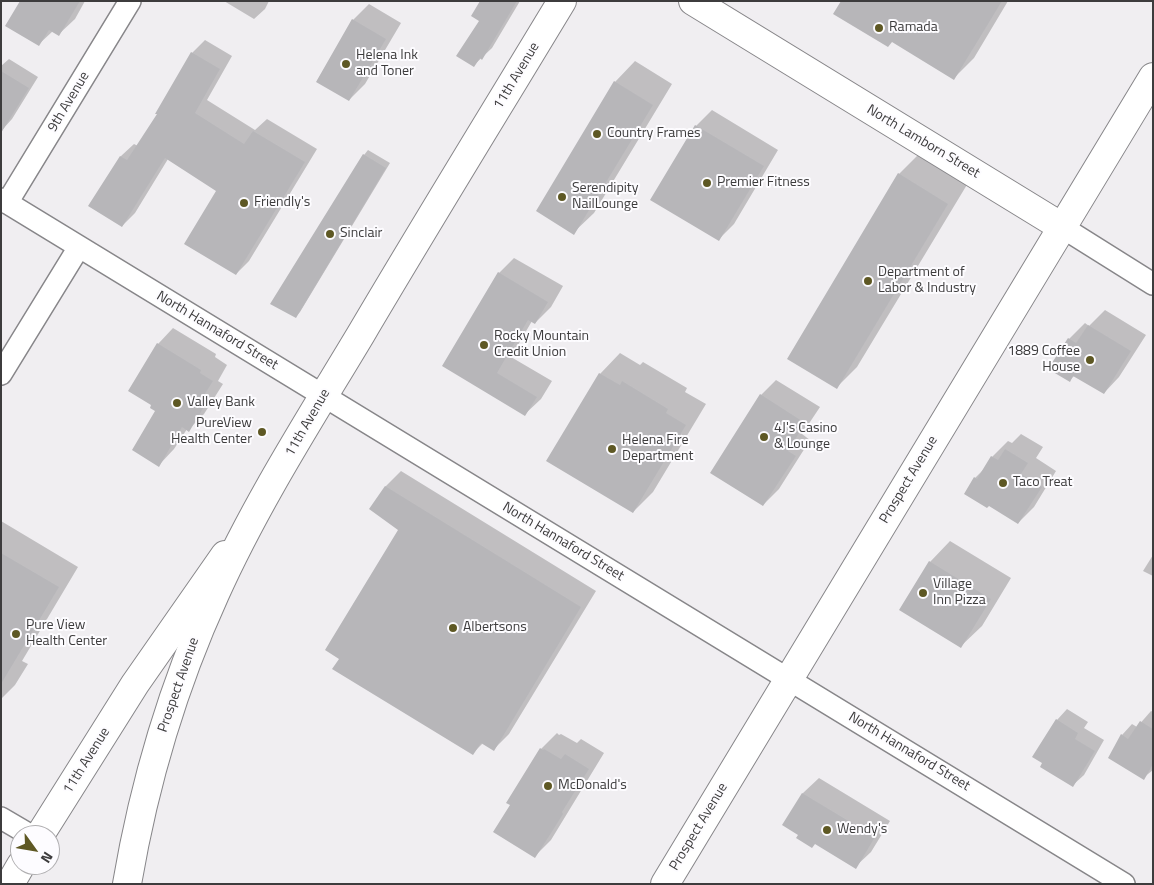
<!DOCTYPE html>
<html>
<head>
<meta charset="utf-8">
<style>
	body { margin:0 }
	#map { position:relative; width:1154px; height:885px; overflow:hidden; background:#f0eef1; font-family:"Titillium Web",sans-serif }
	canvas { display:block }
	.frame { position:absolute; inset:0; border:2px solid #3d3c3d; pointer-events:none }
	.north { position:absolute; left:10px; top:825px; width:50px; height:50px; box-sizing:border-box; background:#fdfcff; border:1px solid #b0afb1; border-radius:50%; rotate:122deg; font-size:14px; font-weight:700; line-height:20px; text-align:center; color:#3d3c3d }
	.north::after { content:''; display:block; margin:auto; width:18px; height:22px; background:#5e5824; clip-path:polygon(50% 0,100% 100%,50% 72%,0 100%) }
</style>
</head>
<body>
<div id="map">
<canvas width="1154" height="885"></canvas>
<div class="frame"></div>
<div class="north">N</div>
</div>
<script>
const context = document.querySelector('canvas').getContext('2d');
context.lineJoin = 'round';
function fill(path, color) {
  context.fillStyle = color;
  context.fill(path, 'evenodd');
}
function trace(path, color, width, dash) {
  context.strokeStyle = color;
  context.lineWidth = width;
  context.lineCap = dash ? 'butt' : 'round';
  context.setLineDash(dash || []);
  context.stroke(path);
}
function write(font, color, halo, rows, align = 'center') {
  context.font = font + ' "Titillium Web",sans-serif';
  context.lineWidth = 4;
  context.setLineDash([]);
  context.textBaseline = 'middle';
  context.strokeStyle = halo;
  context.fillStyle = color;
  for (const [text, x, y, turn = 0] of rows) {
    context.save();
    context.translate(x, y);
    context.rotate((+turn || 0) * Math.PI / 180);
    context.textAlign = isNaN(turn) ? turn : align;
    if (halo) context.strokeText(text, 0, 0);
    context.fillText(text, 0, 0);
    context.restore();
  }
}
const shadow = new Path2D(`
	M21 1H85L75 19 59 34 53 31 39 44Z
	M224 1H269L265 9 254 19Z
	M481 1H520L492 48 473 66 480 21Z
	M842 1H1008L974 58 954 78Z
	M369 4 401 23 365 84 349 100 317 81 353 20Z
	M205 40 232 56 207 100 255 130 267 119 317 149 249 261 236 274 218 191 168 159 135 213 122 226 90 206 121 156 134 144 138 146 158 114 192 53Z
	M9 59 38 77 12 119 2 130 1 66Z
	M635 61 672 84 594 213 573 233 615 82Z
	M712 110 778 150 734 224 719 239 696 126Z
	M368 150 390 163 300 312 295 317 364 155Z
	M919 154 968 183 857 367 837 387 899 174Z
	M514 258 563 286 551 307 535 323 532 321 511 357 552 381 541 399 525 414 443 366 499 273Z
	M1105 310 1146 335 1119 377 1104 393 1075 375 1070 380 1069 339 1085 323 1089 326Z
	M173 328 216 354 215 357 227 365 218 381 223 384 204 414 188 430 187 429 174 449 159 465 157 411 158 344Z
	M620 353 640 365 643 362 687 388 685 392 706 404 653 492 633 512 600 374Z
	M776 380 820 407 802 434 810 440 779 489 763 505 761 395Z
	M1021 434 1043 447 1036 458 1056 471 1034 507 1018 523 989 504 965 493 975 478 988 465 992 457 1008 441 1012 443Z
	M401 471 596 591 509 734 494 749 483 743 473 753 385 487Z
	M1 521 78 567 22 661 28 664 15 685 1 699Z
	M950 541 1011 578 982 626 961 646 930 562Z
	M1153 555V576L1143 571Z
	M1067 709 1088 722 1084 728 1104 740 1084 775 1073 785 1057 720Z
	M1151 711 1153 712V770L1143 778 1122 735 1132 724 1137 727Z
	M557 733 559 735 561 734 577 743 581 739 604 753 551 840 535 856 512 805 541 749Z
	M819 778 890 821 871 852 855 867 784 824 803 793Z`);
const building = new Path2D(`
	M20 1H80L59 36 49 30 39 46 5 26Z
	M480 1H517L482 60 480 58 474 67 456 56 479 21 471 16Z
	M841 1H1002L954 80 892 42 888 47 833 14Z
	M352 19 386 39 349 101 316 82Z
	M191 52 220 69 195 113 244 144 253 131 305 162 236 275 184 244 216 191 165 158 122 227 88 206 120 156 127 160 157 114H155Z
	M1 71 29 88 1 133Z
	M614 81 653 105 574 235 536 211Z
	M695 125 764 166 719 241 650 200Z
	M363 154 386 168 296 318 270 304Z
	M898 173 948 204 837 389 787 359Z
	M498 272 548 302 535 324 528 320 497 373 537 397 525 416 442 366Z
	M1088 325 1131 351 1104 394 1073 376 1070 382 1048 369 1068 338 1076 343Z
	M157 343 201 370 200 373 213 381 203 397 208 400 189 432 182 427 159 467 132 450 155 411 150 408 151 405 128 391Z
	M599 373 620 385 622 381 668 409 666 413 686 425 633 513 546 461Z
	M760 394 805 423 788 451 796 456 763 506 710 473Z
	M1005 449 1028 463 1021 474 1042 487 1018 524 989 506 987 508 964 494 974 477 977 479 991 456 998 460Z
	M385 486 581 607 494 751 481 743 473 755 332 669 339 659 325 650 398 530 369 509Z
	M1 553 59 587 1 684Z
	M929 561 991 599 961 648 899 610Z
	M1056 719 1078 733 1075 739 1095 751 1073 787 1040 767 1042 763 1032 757Z
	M1140 721 1153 729V764L1144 780 1108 758 1121 734 1128 739Z
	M540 748 543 750 544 749 561 759 565 754 589 769 562 812 563 814 553 830 535 858 493 832 510 805 506 803Z
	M802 793 875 837 856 869 815 844 812 848 796 838 798 835 782 825Z`);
const street = new Path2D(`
	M1 199 1124 884
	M7 203 130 1
	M1062 227 1153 284
	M1 374 79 247
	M1 818 30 835`);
const secondary = new Path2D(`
	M693 1 1062 227
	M40 835 135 684 225 555
	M10 884 21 865`);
const highway = new Path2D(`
	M127 884C144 784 173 686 215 594 256 503 310 419 361 334 427 222 495 112 562 1
	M665 884 1153 77`);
const markers = [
	[879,28,5,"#5e5824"],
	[346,64,5,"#5e5824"],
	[597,134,5,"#5e5824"],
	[707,183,5,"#5e5824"],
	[562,197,5,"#5e5824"],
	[244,203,5,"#5e5824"],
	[330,234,5,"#5e5824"],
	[868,281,5,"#5e5824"],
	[484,345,5,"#5e5824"],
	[1090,360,5,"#5e5824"],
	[177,403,5,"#5e5824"],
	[262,432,5,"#5e5824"],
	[764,437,5,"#5e5824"],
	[612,449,5,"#5e5824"],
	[1003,483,5,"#5e5824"],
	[923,593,5,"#5e5824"],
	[453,628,5,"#5e5824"],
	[16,634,5,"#5e5824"],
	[548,786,5,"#5e5824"],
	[827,830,5,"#5e5824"]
];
const poiNames = [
	["Ramada",889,28],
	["Helena Ink",356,56],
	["and Toner",356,72],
	["Country Frames",607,134],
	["Premier Fitness",717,183],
	["Serendipity",572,189],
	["NailLounge",572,205],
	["Friendly's",254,203],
	["Sinclair",340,234],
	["Department of",878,273],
	["Labor & Industry",878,289],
	["Rocky Mountain",494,337],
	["Credit Union",494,353],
	["1889 Coffee",1080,352,"right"],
	["House",1080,368,"right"],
	["Valley Bank",187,403],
	["PureView",252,424,"right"],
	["Health Center",252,440,"right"],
	["4J's Casino",774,429],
	["& Lounge",774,445],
	["Helena Fire",622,441],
	["Department",622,457],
	["Taco Treat",1013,483],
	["Village",933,585],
	["Inn Pizza",933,601],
	["Pure View",26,626],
	["Health Center",26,642],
	["Albertsons",463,628],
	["McDonald's",558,786],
	["Wendy's",837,830]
];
const streetNames = [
	["11th Avenue",517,76,-59],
	["9th Avenue",69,102,-59],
	["North Lamborn Street",923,142,31],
	["North Hannaford Street",217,331,31],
	["11th Avenue",308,423,-60],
	["Prospect Avenue",909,480,-59],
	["North Hannaford Street",563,542,31],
	["Prospect Avenue",179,685,-71],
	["North Hannaford Street",909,752,31],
	["11th Avenue",87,761,-58],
	["Prospect Avenue",699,827,-59]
];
fill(shadow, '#0003');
fill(building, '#b7b6b9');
trace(street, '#878689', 24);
trace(secondary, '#878689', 30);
trace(highway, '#878689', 30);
trace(street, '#fff', 21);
trace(secondary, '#fff', 28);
trace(highway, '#fff', 28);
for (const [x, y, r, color] of markers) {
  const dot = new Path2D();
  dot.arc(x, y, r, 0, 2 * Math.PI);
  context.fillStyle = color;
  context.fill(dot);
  trace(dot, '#fdfcff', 2);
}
write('14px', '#3d3c3d', '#fdfcff', poiNames, 'left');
write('14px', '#3d3c3d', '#fdfcff', streetNames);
</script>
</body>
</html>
